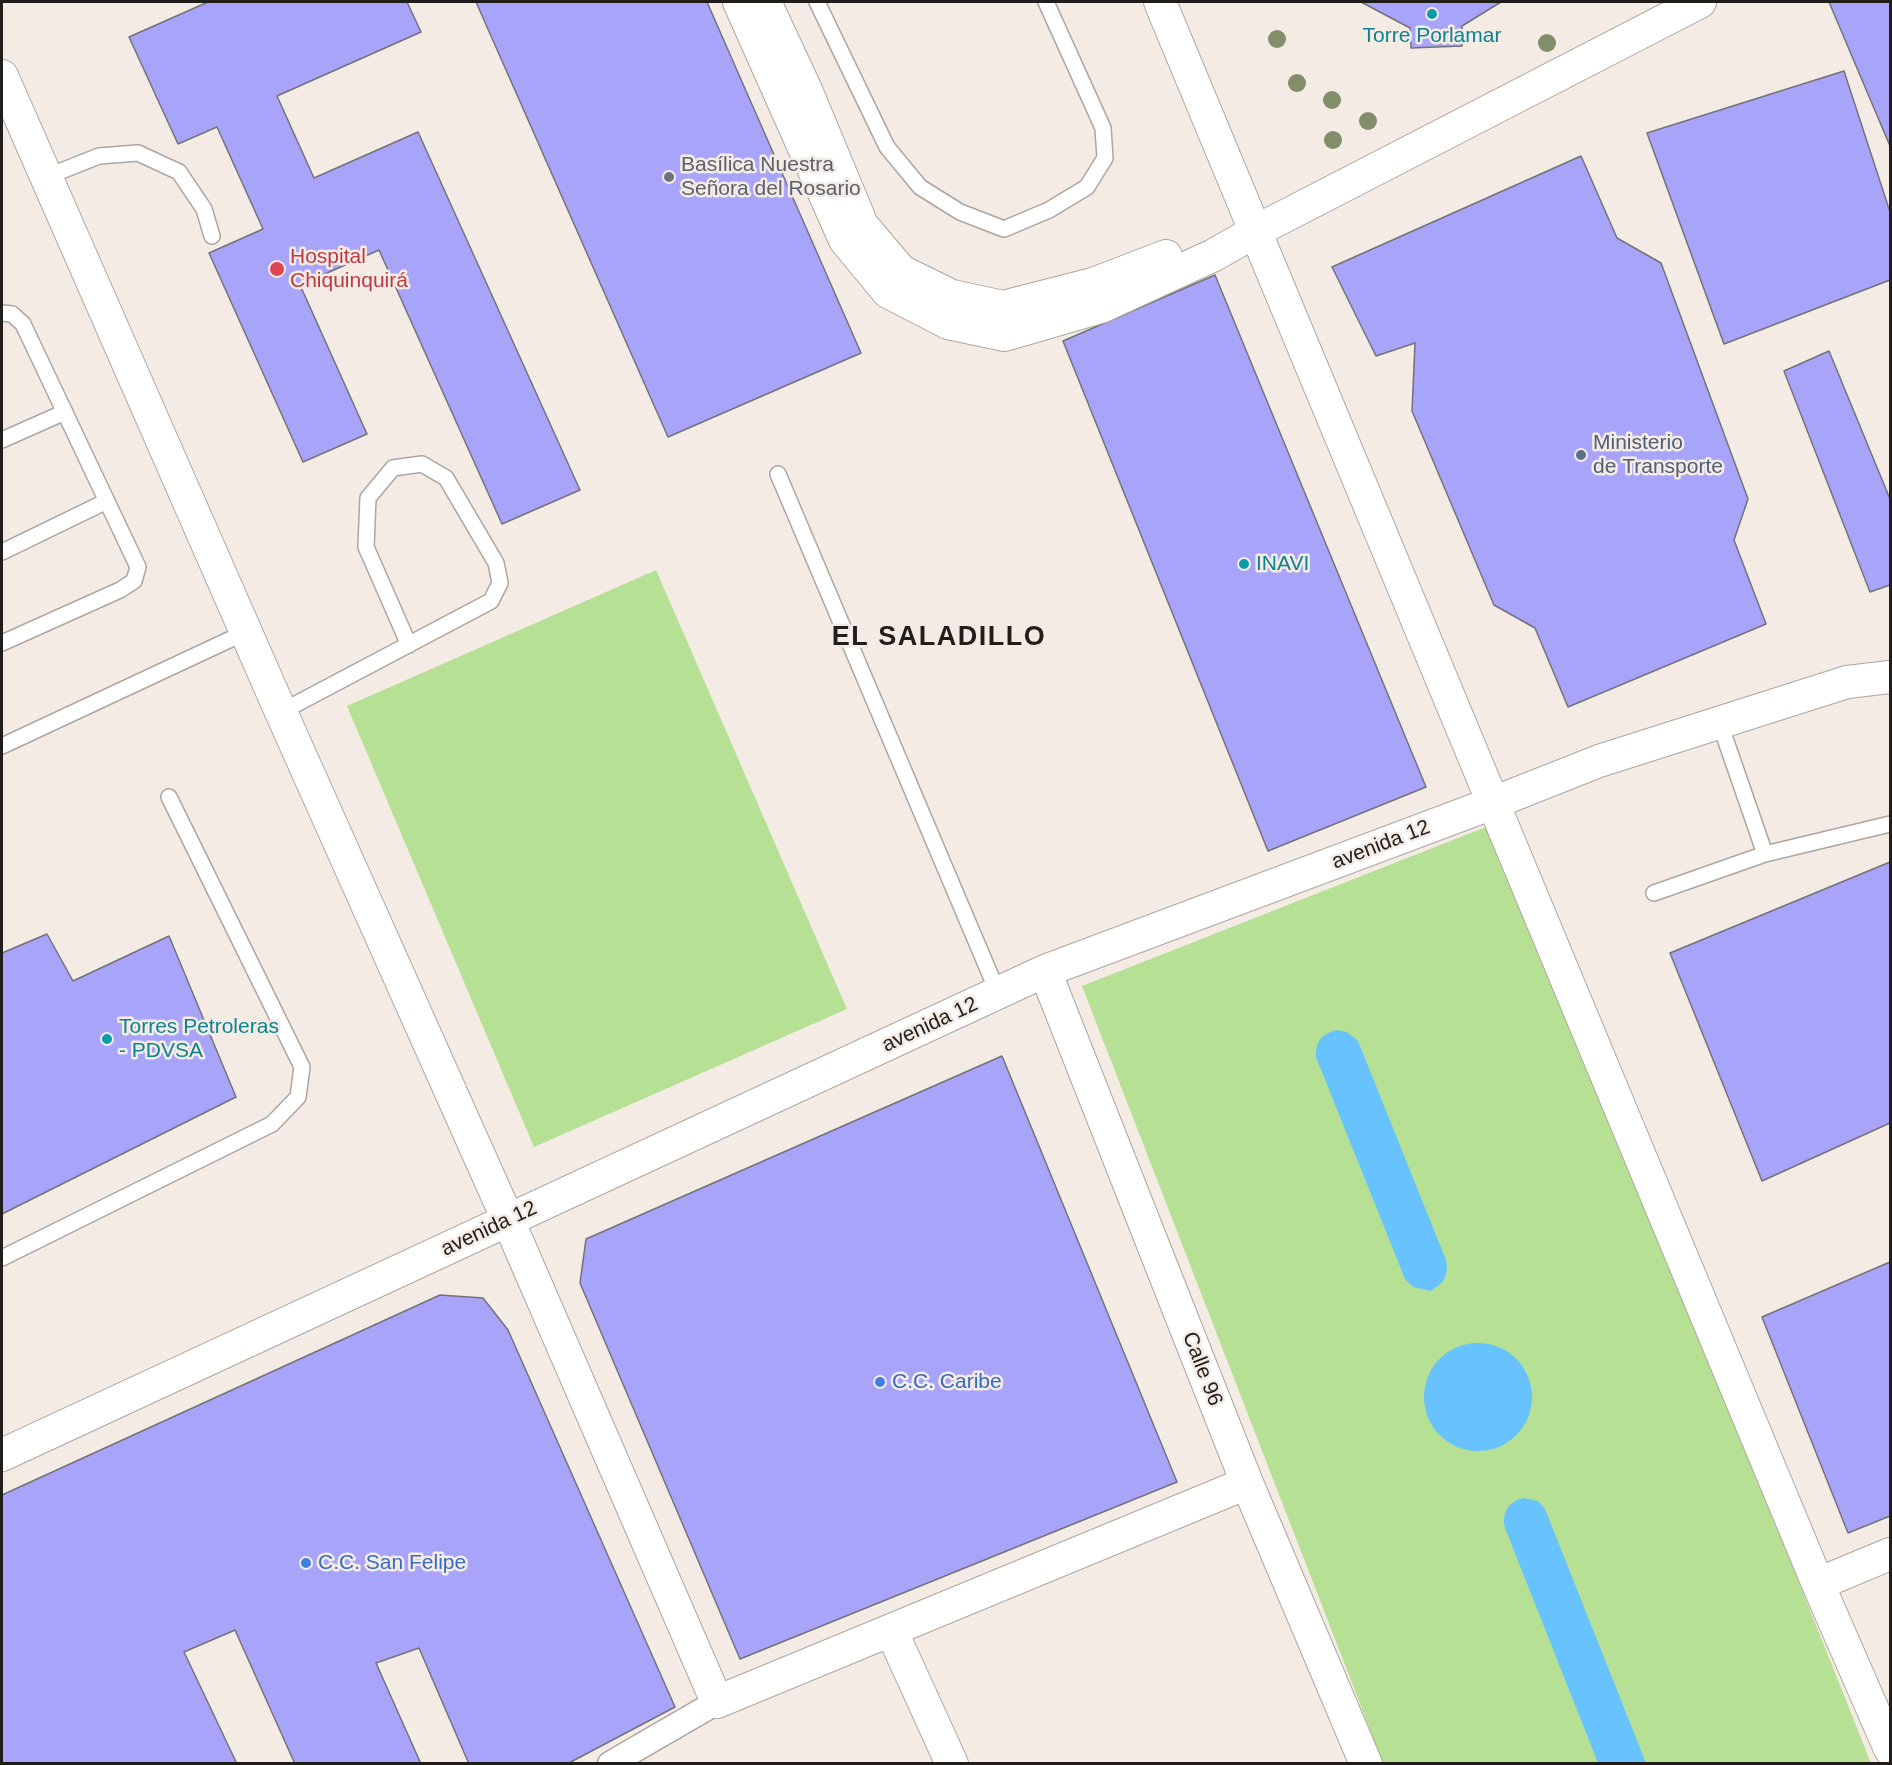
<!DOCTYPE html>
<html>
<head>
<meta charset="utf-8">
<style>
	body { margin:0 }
	#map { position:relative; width:1892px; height:1765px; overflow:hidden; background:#f5ebe5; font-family:Helvetica,sans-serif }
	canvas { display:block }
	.frame { position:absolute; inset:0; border:3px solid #201d1a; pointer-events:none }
</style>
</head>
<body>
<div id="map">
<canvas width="1892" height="1765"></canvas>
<div class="frame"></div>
</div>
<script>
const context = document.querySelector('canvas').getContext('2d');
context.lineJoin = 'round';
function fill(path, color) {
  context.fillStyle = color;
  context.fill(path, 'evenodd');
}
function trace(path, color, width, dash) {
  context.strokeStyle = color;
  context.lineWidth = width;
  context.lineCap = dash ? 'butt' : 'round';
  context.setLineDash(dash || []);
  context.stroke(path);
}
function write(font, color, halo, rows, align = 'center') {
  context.font = font + ' Helvetica,sans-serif';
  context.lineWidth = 5;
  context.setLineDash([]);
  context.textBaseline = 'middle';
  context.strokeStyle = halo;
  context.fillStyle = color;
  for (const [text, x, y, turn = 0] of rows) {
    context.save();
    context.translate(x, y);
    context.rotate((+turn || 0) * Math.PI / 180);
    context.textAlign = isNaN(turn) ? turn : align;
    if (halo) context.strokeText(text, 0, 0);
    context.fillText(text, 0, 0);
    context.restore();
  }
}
const green = new Path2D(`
	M656 570 847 1009 534 1147 347 706Z
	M1496 823 1871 1763H1383L1082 986Z`);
const water = new Path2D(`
	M1337 1030 1347 1032 1358 1041 1446 1260C1449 1275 1444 1284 1430 1291L1413 1287 1405 1279 1316 1057C1315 1042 1322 1033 1337 1030Z
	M1424 1397a54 54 0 1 1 108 0a54 54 0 1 1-108 0Z
	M1524 1498 1538 1501 1545 1509 1646 1763H1598L1505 1528C1501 1513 1509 1501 1524 1498Z`);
const building = new Path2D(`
	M208 2H407L421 32 277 96 314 178 418 132 580 490 502 524 379 250 300 285 367 434 303 462 209 253 263 229 217 127 178 144 129 37Z
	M476 2H707L861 353 668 437Z
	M1361 2H1501L1462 26V46L1411 48 1410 28Z
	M1829 2H1890V146Z
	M1844 71 1890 212V280L1724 344 1647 133Z
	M1581 156 1617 238 1661 263 1748 499 1734 540 1766 624 1568 707 1535 628 1494 605 1412 411 1415 343 1376 356 1332 267Z
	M1215 275 1426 787 1268 851 1063 341Z
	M1829 351 1890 499V585L1870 592 1784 371Z
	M1890 862V1123L1762 1181 1670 953Z
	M47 934 73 981 169 936 236 1097 2 1214V953Z
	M1002 1056 1177 1482 740 1659 580 1283 586 1239Z
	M1890 1262V1516L1848 1533 1762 1317Z
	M440 1295 483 1298 508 1330 675 1707 567 1764H469L419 1648 376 1663 421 1764H295L235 1630 184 1652 237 1764H2V1495Z`);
const service = new Path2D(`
	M817 2 887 147 920 187 960 212 1004 229 1049 210 1087 187 1105 158 1103 128 1046 2
	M46 177 99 156 138 153 179 172 204 209 212 236
	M2 313 12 314 23 324 138 567 134 581 120 590 2 643
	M2 440 65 412
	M778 474 998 993
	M2 552 107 501
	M281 712 491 601 500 583 496 563 446 478 422 464 393 468 368 498 366 547 409 645
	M1719 721 1765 854 1890 824
	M2 746 246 632
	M1654 893 1765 854
	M2 1258 272 1124 298 1097 302 1067 169 797`);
const pedestrian = new Path2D(`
	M610 1764 717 1702`);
const minor = new Path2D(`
	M739 2 845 240 888 292 948 323 1005 335 1101 307 1214 255 1256 231 1700 2
	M765 2 806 90 862 225 901 271 952 296 1003 307 1093 284 1166 256
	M1160 2 1818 1584 1890 1749
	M2 76 281 712 508 1220 717 1702 1247 1483
	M1045 971 1247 1483 1366 1764
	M2 1455 1045 971 1493 803 1599 761 1847 682 1890 677
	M1818 1584 1890 1554
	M891 1630 952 1764`);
const trees = [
	[1277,39],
	[1547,43],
	[1297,83],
	[1332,100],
	[1368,121],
	[1333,140]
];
const markers = [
	[1432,14,6,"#0f9aa8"],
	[669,177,6,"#6b7280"],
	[277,269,8,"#e0444e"],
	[1581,455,6,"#5c6f8a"],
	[1244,564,6,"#0f9aa8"],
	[107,1039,6,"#0f9aa8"],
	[880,1382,6,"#3f7fe0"],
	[306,1563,6,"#3f7fe0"]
];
const cultureNames = [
	["Torre Porlamar",1432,36,"center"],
	["INAVI",1256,564],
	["Torres Petroleras",119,1027],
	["- PDVSA",119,1051]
];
const worshipNames = [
	["Basílica Nuestra",681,165],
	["Señora del Rosario",681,189]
];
const healthNames = [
	["Hospital",290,257],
	["Chiquinquirá",290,281]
];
const serviceNames = [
	["Ministerio",1593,443],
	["de Transporte",1593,467]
];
const streetNames = [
	["avenida 12",1381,845,-21],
	["avenida 12",930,1025,-25],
	["avenida 12",489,1229,-25],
	["Calle 96",1202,1369,69]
];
const shopNames = [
	["C.C. Caribe",892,1382],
	["C.C. San Felipe",318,1563]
];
const districtNames = [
	["EL SALADILLO",939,638]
];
fill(green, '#b6e094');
fill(water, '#67c2fe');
fill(building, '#a7a4f9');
trace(building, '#72727b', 1.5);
trace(service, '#aea59f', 18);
trace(pedestrian, '#aea59f', 27);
trace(minor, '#aea59f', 34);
trace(service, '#fff', 15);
trace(pedestrian, '#fff', 24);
trace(minor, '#fff', 32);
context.fillStyle = '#828d69';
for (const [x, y] of trees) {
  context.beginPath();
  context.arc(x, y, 9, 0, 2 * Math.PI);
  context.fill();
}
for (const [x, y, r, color] of markers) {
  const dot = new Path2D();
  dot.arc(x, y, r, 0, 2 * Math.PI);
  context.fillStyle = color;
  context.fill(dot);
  trace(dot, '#f5ebe5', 2);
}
write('21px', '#0d838f', '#f5ebe5', cultureNames, 'left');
write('21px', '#5b616d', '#f5ebe5', worshipNames, 'left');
write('21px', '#be3a42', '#f5ebe5', healthNames, 'left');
write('21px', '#4e5e75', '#f5ebe5', serviceNames, 'left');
write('21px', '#201d1a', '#f5ebe5', streetNames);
write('21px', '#366cbe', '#f5ebe5', shopNames, 'left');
context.letterSpacing = '1.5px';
write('bold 27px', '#201d1a', '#f5ebe5', districtNames);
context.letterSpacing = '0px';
</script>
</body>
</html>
